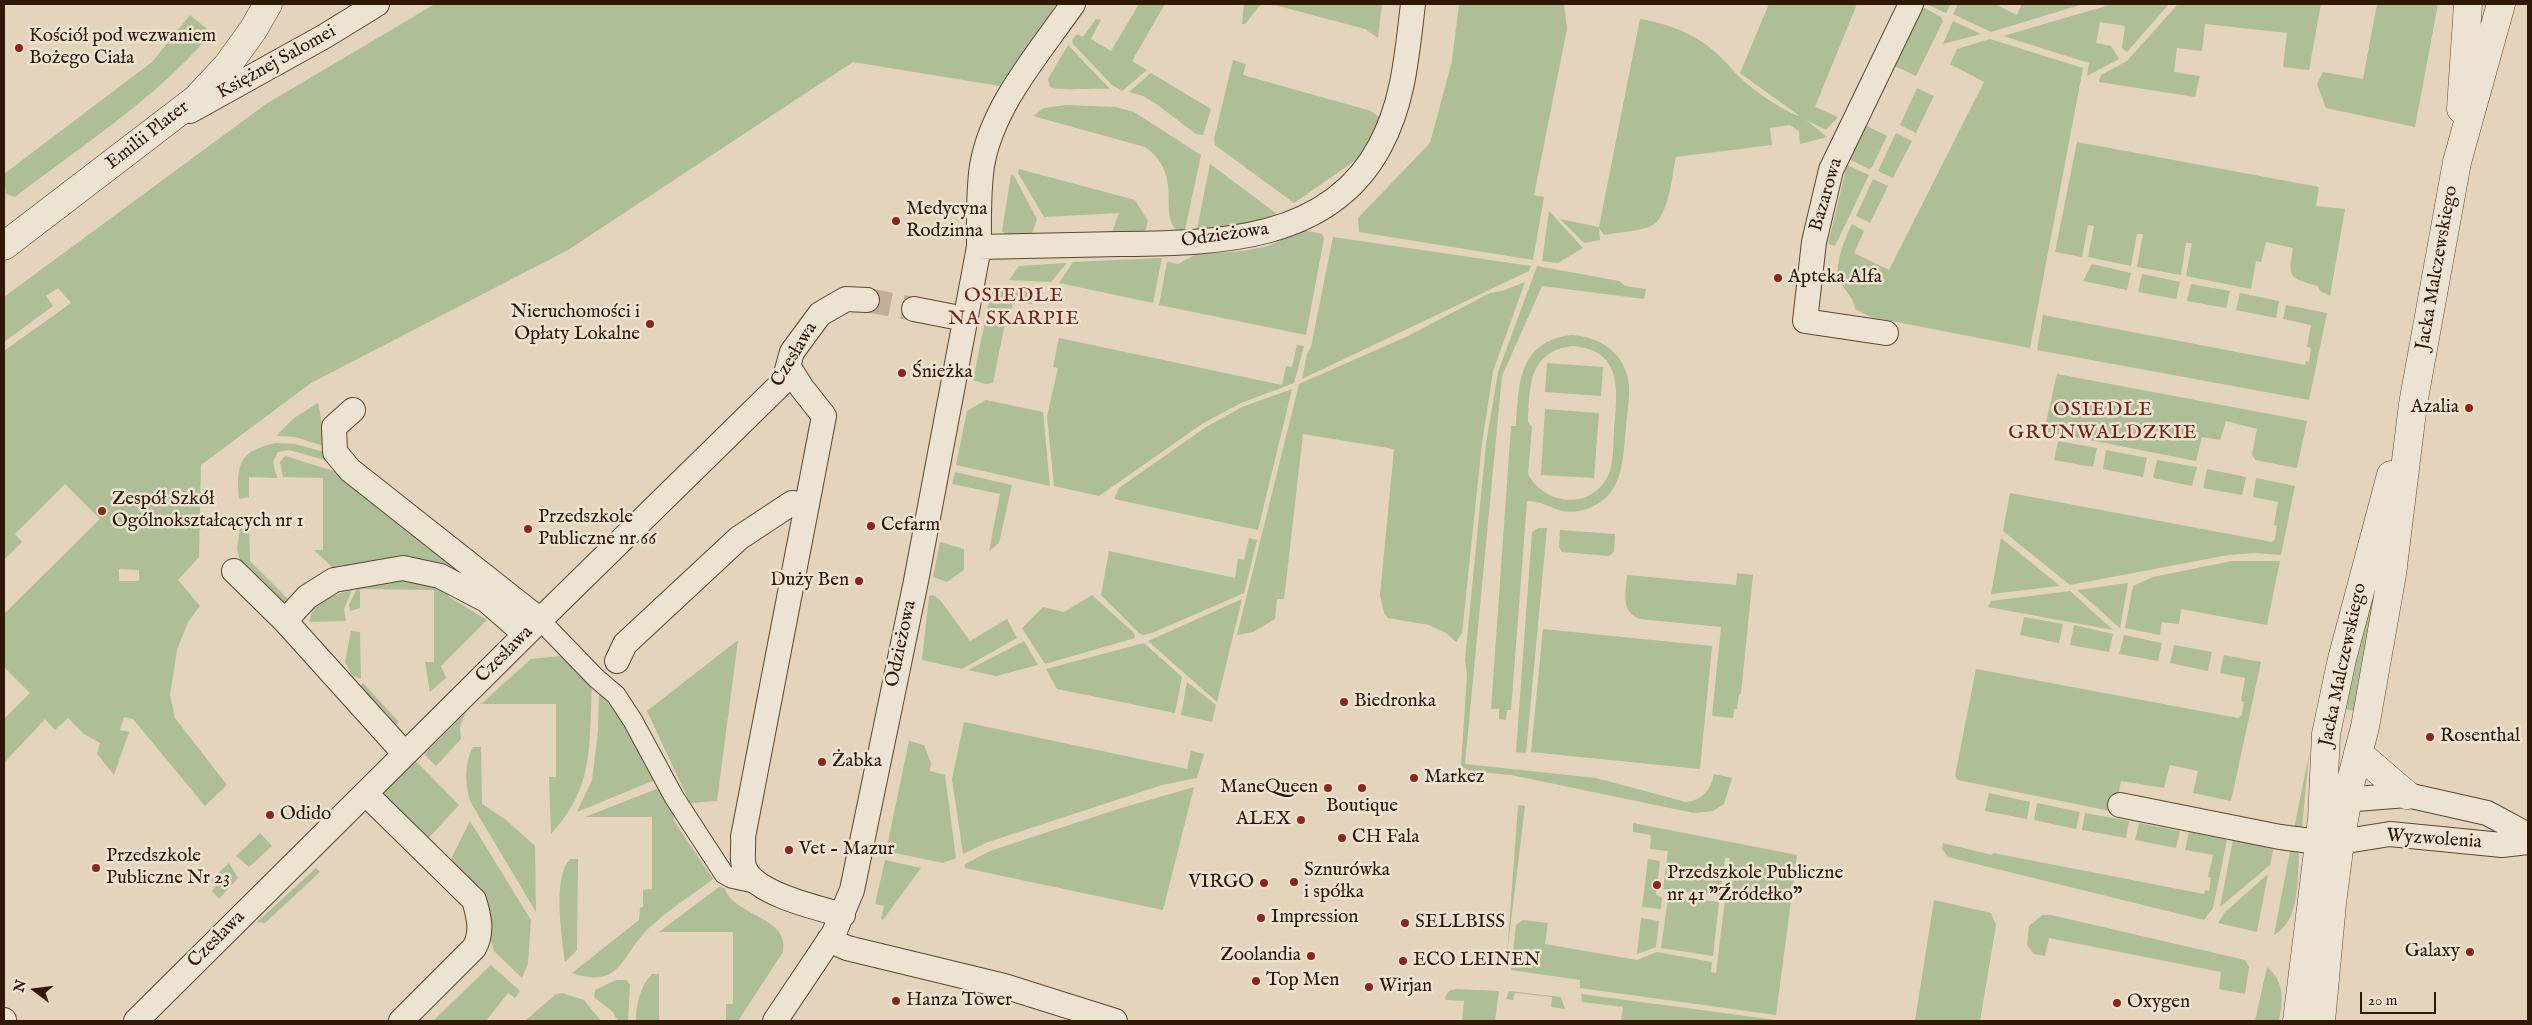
<!DOCTYPE html>
<html>
<head>
<meta charset="utf-8">
<style>
	body { margin:0 }
	#map { position:relative; width:2532px; height:1025px; overflow:hidden; background:#e4d4bb; font-family:"IM FELL English",serif }
	canvas { display:block }
	.frame { position:absolute; inset:0; border:5px solid #2f1805; pointer-events:none }
	.north { position:absolute; left:10px; top:965px; width:50px; height:50px; -webkit-text-stroke:4px #ede3d3; paint-order:stroke; rotate:285deg; font-size:14px; font-weight:700; line-height:20px; text-align:center; color:#2f1805 }
	.north::after { content:''; display:block; margin:auto; width:18px; height:22px; background:#2f1805; clip-path:polygon(50% 0,100% 100%,50% 72%,0 100%) }
	.scale { position:absolute; left:2360px; top:992px; width:76px; height:22px; box-sizing:border-box; border:2px solid #2f1805; border-top:0; padding-left:6px; font-size:15px; line-height:18px; white-space:nowrap; color:#2f1805; -webkit-text-stroke:4px #ede3d3; paint-order:stroke }
</style>
</head>
<body>
<div id="map">
<canvas width="2532" height="1025"></canvas>
<div class="frame"></div>
<div class="north">N</div>
<div class="scale">20 m</div>
</div>
<script>
const context = document.querySelector('canvas').getContext('2d');
context.lineJoin = 'round';
function fill(path, color) {
  context.fillStyle = color;
  context.fill(path, 'evenodd');
}
function trace(path, color, width, dash) {
  context.strokeStyle = color;
  context.lineWidth = width;
  context.lineCap = dash ? 'butt' : 'round';
  context.setLineDash(dash || []);
  context.stroke(path);
}
function write(font, color, halo, rows, align = 'center') {
  context.font = font + ' "IM FELL English",serif';
  context.lineWidth = 5;
  context.setLineDash([]);
  context.textBaseline = 'middle';
  context.strokeStyle = halo;
  context.fillStyle = color;
  for (const [text, x, y, turn = 0] of rows) {
    context.save();
    context.translate(x, y);
    context.rotate((+turn || 0) * Math.PI / 180);
    context.textAlign = isNaN(turn) ? turn : align;
    if (halo) context.strokeText(text, 0, 0);
    context.fillText(text, 0, 0);
    context.restore();
  }
}
const green = new Path2D(`
	M435 4H1056L1006 87 853 62 568 250 311 383 201 465 199 557 178 580 200 606 188 622 177 650 170 695 175 718 227 785 205 806 133 719 124 717 120 730 129 732 114 775 97 754 100 743 84 734 68 718 55 730 45 719 4 763V719L30 693 4 667V614L100 519 65 484 15 534 22 542 4 560V351L71 303 58 288 46 296 53 306 4 342V297L266 104ZM119 569 139 570V581H119Z
	M1139 4H1165L1132 61 1147 70 1122 91 1112 85 1073 44 1072 40 1077 34 1083 37 1096 19 1101 20 1091 39 1111 51Z
	M1244 4H1261L1245 24H1242Z
	M1271 4H1382L1378 38 1365 29Z
	M1459 4H1564L1567 29 1534 195 1544 197 1533 260 1359 232 1358 218 1430 143 1452 61Z
	M1769 4H1857L1815 107 1838 117 1826 130 1806 120 1827 137 1800 144 1799 131 1790 125 1770 128 1772 145 1676 157C1672 174 1669 218 1651 226 1637 232 1618 232 1604 235L1599 228 1600 240 1584 243 1560 219 1599 227 1640 19C1666 23 1693 33 1713 50 1725 60 1734 73 1746 83 1762 96 1782 110 1801 117L1740 73Z
	M1926 4H1951L1946 13Z
	M1958 4H1995L2017 15 2022 4H2083L1991 32 1953 14Z
	M2113 4H2169L2127 52 2122 48 2125 26 2100 22 2096 43 2111 46 2119 59 2087 76 2089 63 2003 36Z
	M2178 4H2321L2309 70 2283 67 2287 33 2205 24 2202 51 2177 48 2174 72 2200 76 2195 97 2099 82 2101 75 2127 61Z
	M2377 4H2438L2415 127 2326 108 2317 84 2323 72 2363 79Z
	M1923 7 1941 17 1943 21 1916 76 1895 66Z
	M190 15 206 28 209 36C154 100 81 146 15 197L6 194 4 174 152 62Z
	M1953 21 1981 34 1943 44Z
	M1990 39 2083 68 2030 348 1871 317 1855 309C1854 297 1845 292 1840 281 1833 267 1845 238 1852 224L1864 231 1854 253 1889 270 1984 82 1950 64 1957 49Z
	M1068 45 1110 89C1098 88 1056 91 1050 87L1048 79Z
	M1233 60 1246 64 1243 75 1371 111 1380 118 1381 123 1367 149 1353 162 1294 203 1215 145 1214 139Z
	M1151 73 1211 109 1203 135 1196 134 1155 103 1143 96 1129 92Z
	M1917 88 1934 96 1916 133 1900 125Z
	M1066 105 1116 107 1134 112 1201 155 1185 230 1177 231C1158 211 1184 175 1145 147L1033 116 1044 108Z
	M1865 125 1887 136 1872 167 1869 169 1849 159Z
	M1896 133 1912 141 1893 178 1878 171Z
	M2077 142 2319 187 2316 206 2345 209 2330 296 2320 291 2318 286C2288 278 2288 277 2293 248L2266 242 2261 262 2256 261 2251 289 2186 276 2192 243H2186L2181 275 2137 267 2143 234H2137L2131 266 2088 257 2094 226 2088 225 2082 257 2055 252Z
	M1210 164 1277 214 1249 223 1197 229Z
	M1847 165 1869 175 1835 246 1828 244Z
	M1019 169 1135 200 1148 221 1146 229 1143 233 1111 235 1119 213 1044 217 1018 173Z
	M1011 175 1014 176 1037 219 1030 240 1011 238 1002 231Z
	M1873 179 1888 186 1870 223 1856 216Z
	M1549 211 1583 248 1558 263 1542 261Z
	M1303 230 1322 234 1324 238 1306 335 1159 305 1167 262 1178 264 1195 255 1243 251 1268 246Z
	M1333 237 1531 266 1529 271 1302 379 1307 354 1311 347Z
	M1162 258 1153 303 1059 283 1073 262Z
	M1067 263 1051 282 1009 280 1019 266Z
	M2092 264 2131 273 2127 290 2083 281Z
	M1537 266 1619 281 1625 286 1646 289 1644 299 1542 286 1502 376 1465 764 1596 778 1686 802C1702 800 1711 791 1714 774L1732 778 1724 804 1713 811 1694 813 1511 775 1469 771 1461 766 1467 675 1465 660 1486 444 1498 372Z
	M2142 274 2180 282 2176 299 2138 292Z
	M1525 282 1493 371 1482 443 1462 633 1456 642 1446 633 1429 625 1388 618 1384 613 1380 595 1394 449 1303 434 1284 599H1277L1275 619 1253 632 1237 635 1299 384 1408 336 1490 293 1502 291Z
	M2191 284 2230 291 2226 308 2187 301Z
	M997 288 1045 289 1031 304 1013 302 1011 310 1007 313 993 383 986 384 973 380 990 297 992 292Z
	M2240 293 2279 301 2276 318 2236 310Z
	M2286 305 2327 313 2309 400 2037 350 2043 315 2305 365 2306 361 2309 362 2311 348 2307 347 2311 325 2283 319Z
	M1571 335C1600 336 1626 354 1629 385 1630 398 1627 413 1626 427 1623 458 1624 495 1589 508 1558 520 1550 500 1527 501L1511 710H1507L1506 720 1499 719V709H1491L1511 426H1516C1519 383 1518 342 1571 335ZM1572 346C1625 350 1617 393 1614 431 1613 445 1614 463 1608 476 1590 511 1545 505 1528 474L1532 427 1528 422C1530 386 1528 352 1572 346Z
	M1059 338 1282 385 1286 366 1292 367 1297 345 1304 346 1294 383 1241 403 1202 424 1099 496 1054 486 1047 416 1058 368 1053 367Z
	M1547 363 1603 367 1601 396 1545 392Z
	M2057 374 2307 421 2297 468 2255 460 2252 454 2257 429 2226 421 2220 440 2202 437 2196 461 2044 431Z
	M1292 389 1258 530 1114 499 1119 488 1206 427 1242 407Z
	M986 400 1043 412 1050 486 956 465 967 411Z
	M318 403 327 447 295 437 276 436 294 418Z
	M1545 409 1599 413 1594 478 1541 475Z
	M2058 441 2097 448 2093 467 2054 460Z
	M276 443 295 444 328 453 325 460 289 450 278 452 273 462 277 478 249 477V497L239 499C236 464 239 451 276 443Z
	M2106 450 2147 458 2143 477 2103 469Z
	M285 456 337 472 496 598 472 583 336 571 314 550H323V478L283 477 280 462Z
	M2157 460 2197 467 2192 486 2153 478Z
	M2207 469 2246 477 2242 495 2203 488Z
	M955 472 1012 485 999 543 989 551 1000 494 952 484Z
	M2256 478 2295 486 2281 555 2255 553 2228 555 2070 585 2003 531 2010 493 2272 542 2275 539 2277 526 2274 525 2278 502 2253 497Z
	M241 520H249L250 561 292 603 287 607 244 563 241 564 237 549Z
	M1538 528H1547L1526 753 1516 752 1532 532Z
	M1560 530 1615 534 1614 552 1609 556 1562 552 1559 547Z
	M1249 538 1257 540 1244 593 1152 633 1143 635 1139 633 1101 595 1109 551 1235 578 1238 559 1244 560Z
	M2001 538 2060 586 1991 594Z
	M940 542 964 549V570L947 582 933 577Z
	M2382 549 2355 711 2344 709 2379 551Z
	M2232 561H2280L2267 625 2181 609 2179 624 2162 622 2160 635 2125 628 2133 586 2153 577Z
	M1737 573 1753 575 1741 694H1739L1737 709H1734L1733 718 1712 716 1721 627 1640 619C1620 612 1626 592 1627 575L1736 585Z
	M404 580C418 582 444 581 449 597L487 620 441 666 446 678 430 692 425 662H434V590L360 589V608L350 611 349 605 357 588Z
	M2128 583 2120 628 2077 590Z
	M352 590 344 609 346 621 310 622C311 598 333 596 352 590Z
	M2070 591 2113 630 1988 607 1991 601Z
	M933 595 940 600 970 641 1007 619 1017 638 962 669 922 660 929 596Z
	M1092 595 1134 633 1135 638 1045 664 1022 628 1043 607 1064 612Z
	M1242 599 1217 702 1148 641Z
	M2024 617 2063 624 2059 643 2020 635Z
	M2074 625 2113 634 2109 652 2070 645Z
	M1543 629 1712 646 1700 769 1531 752Z
	M351 631 360 632 361 679 352 675 345 662Z
	M2124 635 2162 643 2158 661 2119 654Z
	M738 640 717 801 690 803 647 711Z
	M1024 641 1038 665 996 676 968 670Z
	M1144 643 1182 677 1175 713 1057 689 1046 669Z
	M2174 645 2212 652 2208 671 2170 663Z
	M2224 655 2261 662 2231 801 2193 793 2198 771 2170 765 2164 788 2121 781 2115 812 1958 780 1955 776 1976 669 2238 718 2242 715 2244 702 2241 701 2245 678 2220 673Z
	M561 656 592 683C589 744 595 787 551 834L549 777H556V704H481L531 659Z
	M1187 682 1216 705 1212 722 1181 715Z
	M363 683 399 722 394 727 358 688Z
	M599 690 623 723 655 780 577 812 592 780 598 730Z
	M466 712 460 726 461 739 436 766 424 754Z
	M964 722 1187 769 1191 751 1204 754 1197 778 1162 785 988 842 963 854 952 779Z
	M909 741 924 745 931 763 930 771 945 775 956 858 943 863 886 851Z
	M473 747H481L482 804 505 819 535 846 536 912 471 803C465 786 464 763 473 747Z
	M2309 754 2302 827 2293 834Z
	M415 760 459 805 425 842 378 797Z
	M1194 787 1163 910 965 868V864L990 851 1118 809Z
	M659 788 673 811 674 821 713 879C692 895 668 910 649 928 621 954 622 990 572 973L639 920 640 908 643 907V890L652 889V817H585Z
	M1989 793 2030 802 2027 819 1985 811Z
	M2037 803 2080 812 2076 829 2034 820Z
	M1518 805 1525 806 1507 955Z
	M2085 813 2129 821 2126 838 2082 830Z
	M470 821 531 920 528 963 522 978 494 951 486 924 447 867Z
	M1633 823 1797 855 1776 1015 1580 988V980L1511 970 1516 925 1523 920 1548 923 1545 944 1637 960 1657 952 1712 962 1711 972 1716 973 1730 858H1725L1720 896 1663 889 1668 851 1650 849 1651 835 1633 832Z
	M2139 823 2180 831 2176 848 2135 840Z
	M2189 832 2227 840 2213 908 2204 920 1948 857 1942 849 1943 843 1992 855 1993 853 2204 894 2205 890 2209 891 2211 878 2208 877 2213 855 2185 850Z
	M260 833 272 846 249 867 236 856Z
	M2233 840 2274 847 2270 865 2220 907Z
	M2291 846 2299 854C2297 881 2300 921 2274 935Z
	M570 859H578L577 950 565 962C562 937 552 878 570 859Z
	M1648 859 1660 861 1656 895 1662 897 1661 909 1642 907Z
	M885 860 921 868 883 920 881 919 884 906 875 904Z
	M229 863 238 878 219 899 212 891 216 886 211 880Z
	M316 868 320 872 265 923 257 922Z
	M2268 874 2257 932 2218 923 2225 912Z
	M719 887 724 888C728 896 732 901 740 906 757 918 788 925 783 952L738 1021H726V1004H733V932H659Z
	M1674 897 1719 902 1713 956 1661 948 1668 898 1673 899Z
	M1934 900 1991 913 1996 925 1980 1021H1915Z
	M2042 915H2051L2245 960 2249 967 2245 994 2219 989 2221 972 2049 938 2045 956 2034 954 2027 945 2029 926Z
	M1641 918 1659 921 1656 947 1637 954Z
	M491 965 520 991 515 998 508 993 486 1021H433Z
	M2267 967C2285 982 2283 1000 2279 1021H2255Z
	M652 974H659V1021H636C636 1003 640 987 652 974Z
	M616 980H626L630 984 628 1021H618L612 1011 594 997 595 990Z
	M1455 989 1499 991 1495 1021H1462L1464 1001 1446 1000 1445 997 1449 991Z
	M1509 991 1561 997 1565 1009 1551 1007 1552 997 1515 993 1513 1000 1506 999Z
	M562 993 584 1000 601 1021H525L556 994Z
	M1581 994 1776 1020 1621 1021 1623 1007 1582 1002Z`);
const minorTunnel = new Path2D(`
	M867 300 914 309`);
const pedestrian = new Path2D(`
	M540 620 596 678 616 695 633 721 674 797 724 874 731 878 758 884`);
const minor = new Path2D(`
	M190 111 325 36 377 4
	M979 247C1026 246 1073 245 1119 244 1214 243 1329 243 1380 146 1404 102 1407 53 1413 4
	M914 309 965 319
	M1886 333 1805 321 1814 242 1831 170 1911 4
	M788 366 802 388 824 416 743 837C744 846 741 861 745 869 756 894 818 908 843 915
	M353 410 334 427 335 452 350 470 540 620
	M234 571 285 621 405 754
	M285 621 307 597 334 580 403 568 440 576 486 600 525 634
	M617 661 625 644 739 538 792 503 807 505
	M366 794 474 900C479 916 483 933 474 948L401 1021
	M2330 801 2407 795 2487 813 2528 835
	M2120 805 2280 837 2319 842H2340L2390 834 2502 845 2528 842
	M829 940 847 948 1004 986 1115 1021
	M4 1020V1021
	M136 1021 540 620 784 381 792 352 820 314 846 299 867 300
	M775 1021 834 933 852 890 916 581 979 247C979 220 978 193 982 166 992 106 1039 53 1073 4`);
const tertiary = new Path2D(`
	M2461 109 2468 4
	M4 246 196 99 227 66 253 30 268 4
	M2358 753 2407 795
	M2297 1021 2322 819 2326 734 2342 659 2391 475
	M2321 1021 2332 904 2340 842 2351 781 2365 727 2392 574 2413 404 2457 162 2501 4`);
const markers = [
	[19,48,5,"#8f2418"],
	[896,221,5,"#8f2418"],
	[1778,278,5,"#8f2418"],
	[650,324,5,"#8f2418"],
	[902,373,5,"#8f2418"],
	[2469,408,5,"#8f2418"],
	[102,511,5,"#8f2418"],
	[871,526,5,"#8f2418"],
	[528,529,5,"#8f2418"],
	[859,581,5,"#8f2418"],
	[1344,702,5,"#8f2418"],
	[2430,737,5,"#8f2418"],
	[822,762,5,"#8f2418"],
	[1414,778,5,"#8f2418"],
	[1328,788,5,"#8f2418"],
	[1362,788,5,"#8f2418"],
	[270,815,5,"#8f2418"],
	[1301,820,5,"#8f2418"],
	[1342,838,5,"#8f2418"],
	[789,850,5,"#8f2418"],
	[96,868,5,"#8f2418"],
	[1294,882,5,"#8f2418"],
	[1264,883,5,"#8f2418"],
	[1657,885,5,"#8f2418"],
	[1261,918,5,"#8f2418"],
	[1405,923,5,"#8f2418"],
	[2470,952,5,"#8f2418"],
	[1311,956,5,"#8f2418"],
	[1403,961,5,"#8f2418"],
	[1256,981,5,"#8f2418"],
	[1369,987,5,"#8f2418"],
	[896,1001,5,"#8f2418"],
	[2117,1003,5,"#8f2418"]
];
const poiNames = [
	["Kościół pod wezwaniem",29,37],
	["Bożego Ciała",29,59],
	["Medycyna",906,210],
	["Rodzinna",906,232],
	["Apteka Alfa",1788,278],
	["Nieruchomości i",640,313,"right"],
	["Opłaty Lokalne",640,335,"right"],
	["Śnieżka",912,373],
	["Azalia",2459,408,"right"],
	["Zespół Szkół",112,500],
	["Ogólnokształcących nr 1",112,522],
	["Przedszkole",538,518],
	["Publiczne nr 66",538,540],
	["Cefarm",881,526],
	["Duży Ben",849,581,"right"],
	["Biedronka",1354,702],
	["Rosenthal",2440,737],
	["Żabka",832,762],
	["Markez",1424,778],
	["ManeQueen",1318,788,"right"],
	["Boutique",1362,807,"center"],
	["Odido",280,815],
	["ALEX",1291,820,"right"],
	["CH Fala",1352,838],
	["Vet - Mazur",799,850],
	["Przedszkole",106,857],
	["Publiczne Nr 23",106,879],
	["Sznurówka",1304,871],
	["i spółka",1304,893],
	["Przedszkole Publiczne",1667,874],
	["nr 41 \"Źródełko\"",1667,896],
	["VIRGO",1254,883,"right"],
	["Impression",1271,918],
	["SELLBISS",1415,923],
	["Galaxy",2460,952,"right"],
	["Zoolandia",1301,956,"right"],
	["ECO LEINEN",1413,961],
	["Top Men",1266,981],
	["Wirjan",1379,987],
	["Hanza Tower",906,1001],
	["Oxygen",2127,1003]
];
const streetNames = [
	["Księżnej Salomei",277,63,-29],
	["Emilii Plater",148,136,-38],
	["Bazarowa",1827,195,-74],
	["Odzieżowa",1225,236,-8],
	["Jacka Malczewskiego",2438,268,-80],
	["Czesława",795,355,-59],
	["Odzieżowa",902,644,-78],
	["Czesława",505,655,-45],
	["Jacka Malczewskiego",2344,665,-78],
	["Wyzwolenia",2434,840,4],
	["Czesława",217,940,-45]
];
const neighbourhoodNames = [
	["OSIEDLE",1014,297],
	["NA SKARPIE",1014,320],
	["OSIEDLE",2103,411],
	["GRUNWALDZKIE",2103,434]
];
fill(green, '#aebe96');
trace(minorTunnel, '#c0ae97', 24, [24, 12]);
trace(pedestrian, '#5c4732', 21);
trace(minor, '#5c4732', 26);
trace(tertiary, '#5c4732', 29);
trace(pedestrian, '#ede3d3', 19);
trace(minor, '#ede3d3', 24);
trace(tertiary, '#ede3d3', 28);
for (const [x, y, r, color] of markers) {
  const dot = new Path2D();
  dot.arc(x, y, r, 0, 2 * Math.PI);
  context.fillStyle = color;
  context.fill(dot);
  trace(dot, '#ede3d3', 2);
}
write('19px', '#2f1805', '#ede3d3', poiNames, 'left');
write('19px', '#2f1805', '#ede3d3', streetNames);
context.letterSpacing = '1px';
write('20px', '#7a1f14', '#ede3d3', neighbourhoodNames);
context.letterSpacing = '0px';
</script>
</body>
</html>
